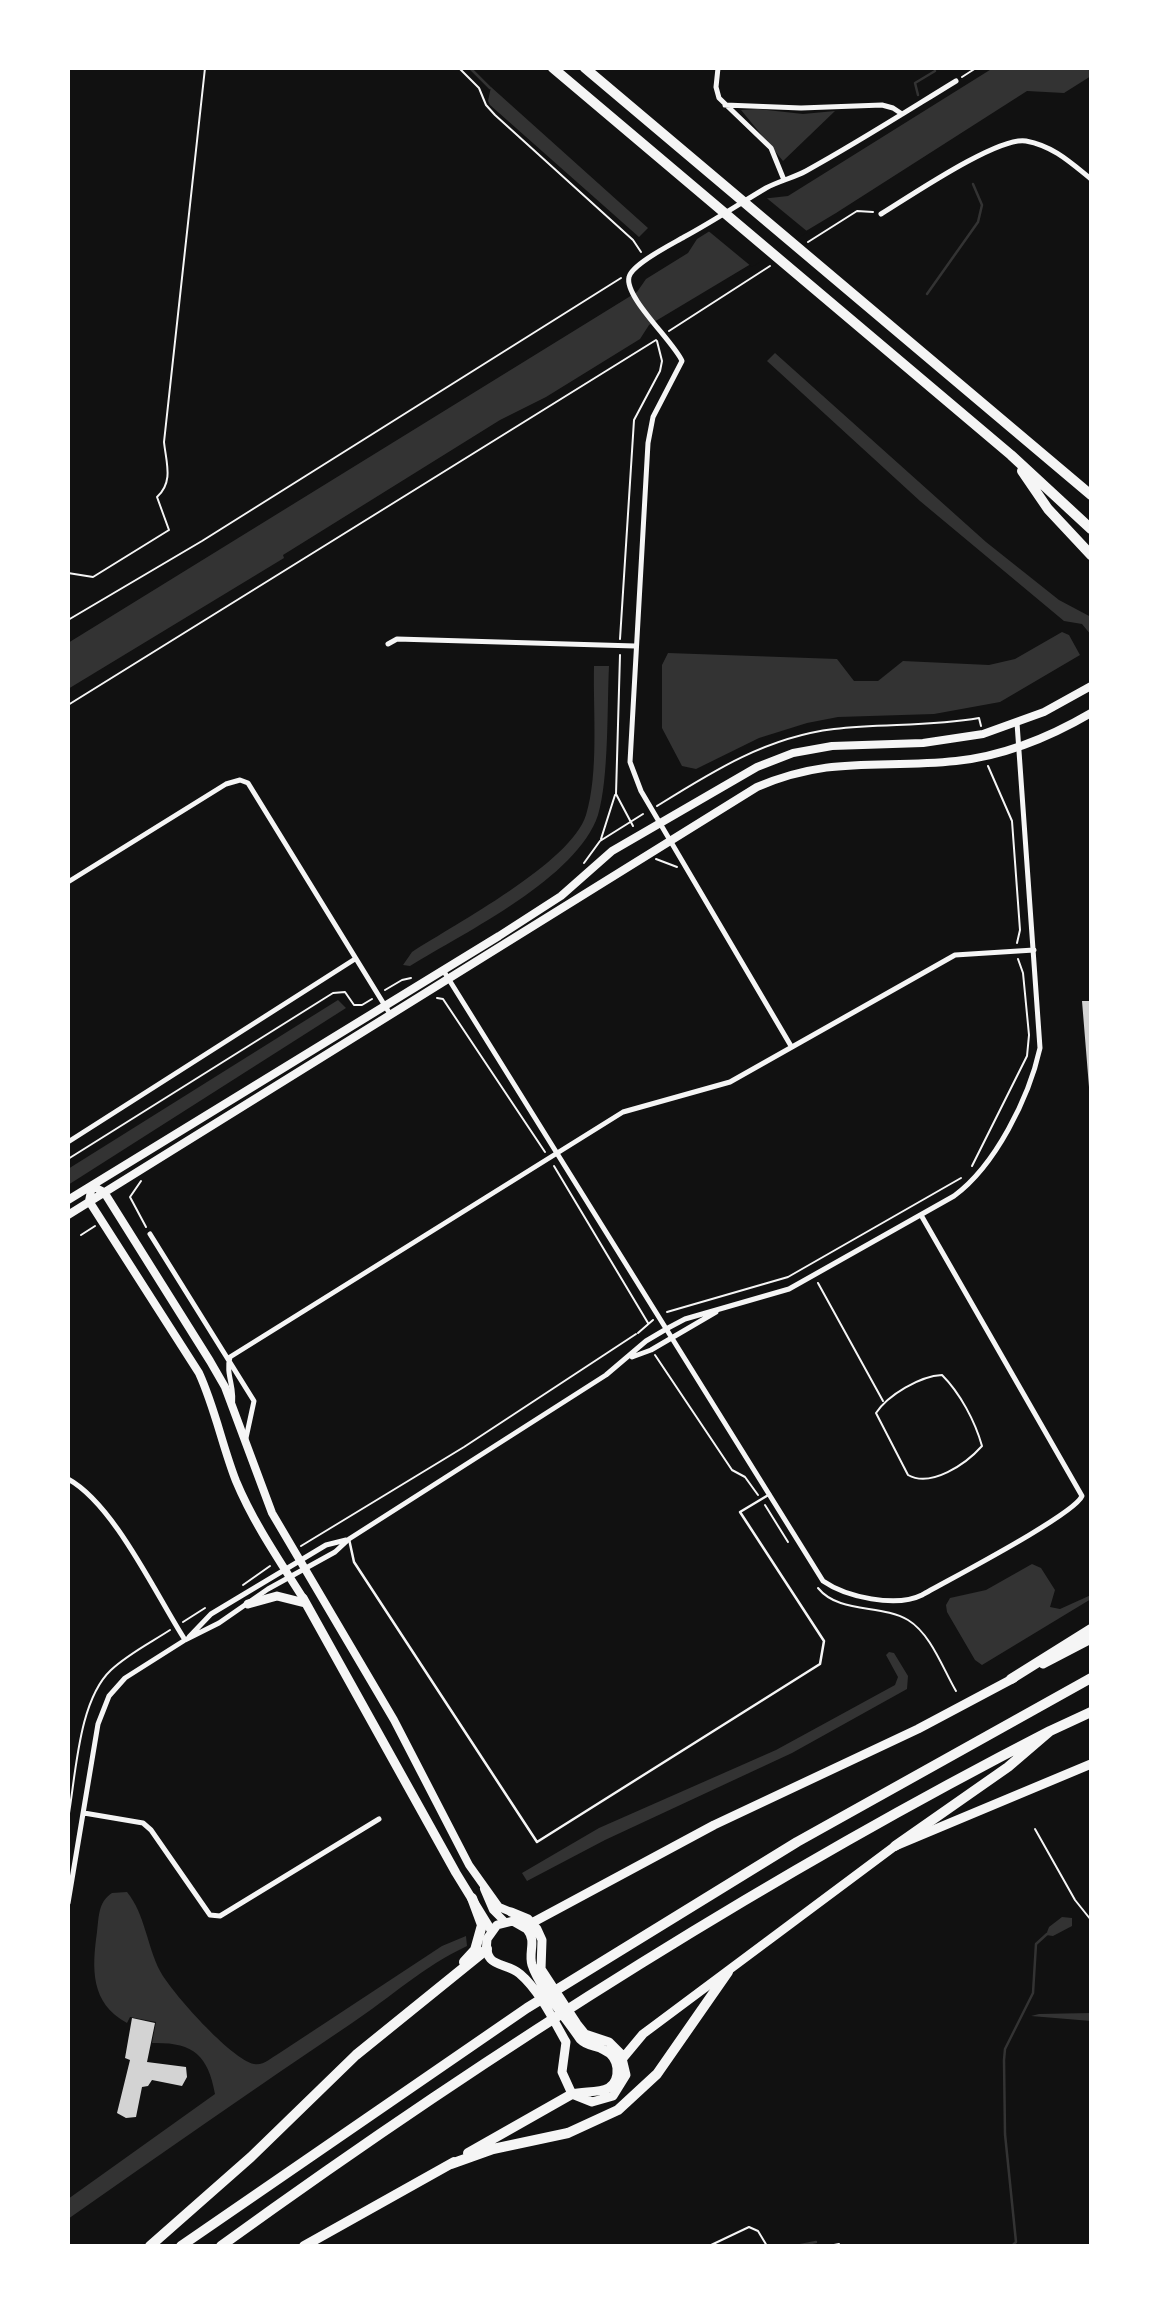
<!DOCTYPE html>
<html>
<head>
<meta charset="utf-8">
<style>
	body { margin:0 }
	#map { position:relative; width:1159px; height:2314px; overflow:hidden; background:#111; font-family:"Golos Text",sans-serif }
	canvas { display:block }
	.frame { position:absolute; inset:0; border:70px solid #fff; pointer-events:none }
</style>
</head>
<body>
<div id="map">
<canvas width="1159" height="2314"></canvas>
<div class="frame"></div>
</div>
<script>
const context = document.querySelector('canvas').getContext('2d');
context.lineJoin = 'round';
function fill(path, color) {
  context.fillStyle = color;
  context.fill(path, 'evenodd');
}
function trace(path, color, width, dash) {
  context.strokeStyle = color;
  context.lineWidth = width;
  context.lineCap = dash ? 'butt' : 'round';
  context.setLineDash(dash || []);
  context.stroke(path);
}
const water = new Path2D(`
	M993 68H1091V76L1064 93 1027 91 836 213 649 325 640 339 546 397 500 420 283 555 284 558 68 689V643L637 292 646 279 688 253 697 239 761 199 788 196Z
	M491 87 648 228 639 237 490 105 488 101Z
	M758 109 803 114 835 111 783 161 741 110Z
	M775 353 986 542 1059 600 1091 617V635L1082 624 1064 621 920 501 767 361Z
	M1062 632 1069 635 1080 655 1000 702 934 714 838 717 807 723 759 738 696 769 682 766 662 728V665L668 653 837 659 854 681H878L903 661 989 665 1015 659Z
	M594 666H609C607 707 609 778 598 815 577 878 467 931 410 966L403 965 412 952C455 924 571 863 586 815 599 773 593 712 594 666Z
	M338 1000 346 1008 68 1185V1169Z
	M1032 1564 1041 1568 1055 1590 1050 1607 1060 1609 1091 1595V1599L982 1665 975 1660 947 1612 946 1605 950 1598 986 1590Z
	M889 1652 894 1653 908 1676 907 1689 792 1753 605 1840 527 1881 522 1873 599 1828 776 1750 895 1685 898 1677 886 1655Z
	M127 1892C145 1914 147 1946 160 1971 171 1992 232 2060 254 2064 263 2066 271 2058 278 2054L442 1946 466 1936 467 1946C424 1966 391 1997 352 2023 257 2087 162 2153 68 2219V2199L215 2094C208 2054 192 2042 152 2043L156 2022 130 2017 127 2023C90 2003 92 1968 97 1932 99 1917 98 1902 112 1893Z
	M1062 1917 1072 1918V1926L1053 1936 1046 1935 1049 1927Z
	M1091 2013V2021L1031 2016 1039 2014Z`);
const pier = new Path2D(`
	M763 195 808 232 752 267 706 229Z`);
const stream = new Path2D(`
	M470 68 490 88
	M918 95 915 83 935 71
	M927 294 978 222 982 205 973 184
	M796 2246 816 2242
	M971 2246 1013 2245 1016 2242 1005 2134 1004 2060 1005 2049 1033 1993 1036 1944 1047 1934`);
const building = new Path2D(`
	M1082 1001H1091V1087H1089Z
	M132 2018 155 2023 147 2062 186 2067 187 2077 182 2086 152 2080 148 2086 142 2087 136 2117 126 2118 117 2113 130 2060 125 2058Z`);
const path = new Path2D(`
	M459 68 479 88 486 105 495 115 633 240 641 252
	M962 77 976 68
	M808 242 857 211 873 212
	M669 331 770 266
	M68 573 93 577 169 530 157 497C174 482 166 462 164 442L205 68
	M68 620 202 541 621 278
	M620 639 634 420 660 371 662 361 657 341
	M620 655 616 794 633 826
	M68 705 656 340
	M988 766 1012 821 1020 930 1017 943
	M657 806C713 771 767 737 834 729 882 723 930 727 979 718L981 726
	M601 839 615 795
	M656 859 677 867
	M584 863 600 841 643 814
	M385 990 402 980 411 978
	M437 998 443 999 545 1152
	M68 1159 333 993 345 992 354 1005H362L372 999
	M554 1166 648 1323
	M972 1166 1027 1056 1029 1035 1023 973 1018 959
	M141 1181 130 1197 146 1227
	M81 1235 95 1226
	M818 1283 883 1401
	M667 1312 788 1277 961 1178
	M638 1333 653 1320
	M655 1355 732 1470 745 1477 758 1495
	M942 1375C960 1393 975 1421 982 1446 966 1464 931 1488 908 1475L876 1413C888 1395 920 1376 942 1375Z
	M765 1505 788 1542
	M301 1546 464 1447 636 1334
	M243 1585 270 1566
	M818 1588C839 1614 881 1604 908 1620 931 1634 943 1669 956 1691
	M183 1622 205 1608
	M68 1819C76 1776 78 1701 111 1670 128 1654 150 1643 170 1630
	M1035 1829 1075 1900 1091 1920
	M709 2246 749 2227 758 2231 767 2246
	M829 2246 839 2244`);
const service = new Path2D(`
	M349 1539 354 1562 537 1842 820 1664 824 1641 740 1512 770 1494`);
const minor = new Path2D(`
	M718 68 716 87 719 98 771 148 784 180
	M725 105 801 108 882 105 893 108 902 114
	M881 214C909 197 998 136 1026 141 1053 146 1070 162 1091 179
	M388 644 397 639 635 646
	M68 882 226 784 240 780 248 783 390 1014
	M443 970 823 1581C846 1597 896 1608 922 1595 948 1580 1074 1515 1082 1496L921 1215
	M791 1046 641 791 630 762 648 443 653 417 682 361C674 342 624 297 629 277 632 264 672 244 684 237 712 222 739 204 766 188 779 181 793 178 806 171 857 143 907 111 956 81
	M68 1142 355 959
	M150 1234 254 1401 246 1438
	M632 1357 651 1350 716 1312
	M232 1406C236 1388 225 1375 230 1357L623 1112 730 1082 955 955 1034 950
	M68 1479C114 1504 156 1595 185 1640
	M189 1637 211 1614 326 1545 346 1540
	M84 1813 143 1823 151 1830 210 1915 220 1916 379 1819
	M68 1903 98 1724 109 1696 125 1678 185 1640 219 1623 268 1589 335 1552 349 1539 606 1375 646 1341 668 1328 685 1319 789 1289 954 1196C995 1166 1029 1098 1040 1048L1017 723`);
const secondary = new Path2D(`
	M92 1186 104 1192 210 1361 225 1387 272 1513 394 1720 469 1865 499 1907 511 1912
	M92 1186 89 1201 199 1373C215 1408 222 1445 236 1481 253 1522 279 1560 303 1598
	M68 1200 499 936 561 896 612 851 757 767 793 753 832 746 923 743 983 734 1044 712 1091 686
	M68 1215 757 787C832 755 880 769 956 761 1004 756 1050 737 1091 713
	M484 1889 493 1910 505 1922`);
const trunk = new Path2D(`
	M303 1598 456 1873 491 1930
	M248 1604 277 1596 305 1603
	M1043 1664 1091 1639
	M511 1912 528 1919 537 1929 542 1940 541 1969 577 2024 585 2034 609 2042 621 2054 626 2075 613 2096 592 2102 572 2094 562 2072 566 2042C554 2021 539 1990 520 1974 506 1961 483 1970 487 1939L497 1925 513 1921 527 1929C537 1942 528 1951 532 1965 539 1987 566 2018 580 2039 588 2047 595 2045 604 2050 611 2053 616 2060 617 2068 619 2098 589 2089 572 2094
	M528 1925 714 1825 918 1729 1014 1678
	M623 2058 643 2034 895 1846 1091 1764`);
const motorway = new Path2D(`
	M553 68 1011 455 1091 529
	M585 68 1091 495
	M1022 471 1048 509 1091 555
	M1011 1679 1091 1629
	M895 1846 1008 1767 1050 1731 1091 1712
	M464 1962 475 1950 482 1925 472 1898
	M468 2153 572 2094
	M451 2164 493 2149 568 2133 618 2110 657 2074 728 1972
	M150 2246 251 2157 356 2055 487 1949
	M181 2246 527 2008 797 1842 1091 1678
	M221 2246C485 2055 760 1880 1050 1731
	M304 2246 454 2162`);
fill(water, '#333');
fill(pier, '#111');
trace(stream, '#333', 2.5);
fill(building, '#d3d3d3');
trace(path, '#f5f5f5', 2);
trace(service, '#f5f5f5', 2.5);
trace(minor, '#f5f5f5', 5);
trace(secondary, '#f5f5f5', 8);
trace(trunk, '#f5f5f5', 9);
trace(motorway, '#f5f5f5', 10);
</script>
</body>
</html>
